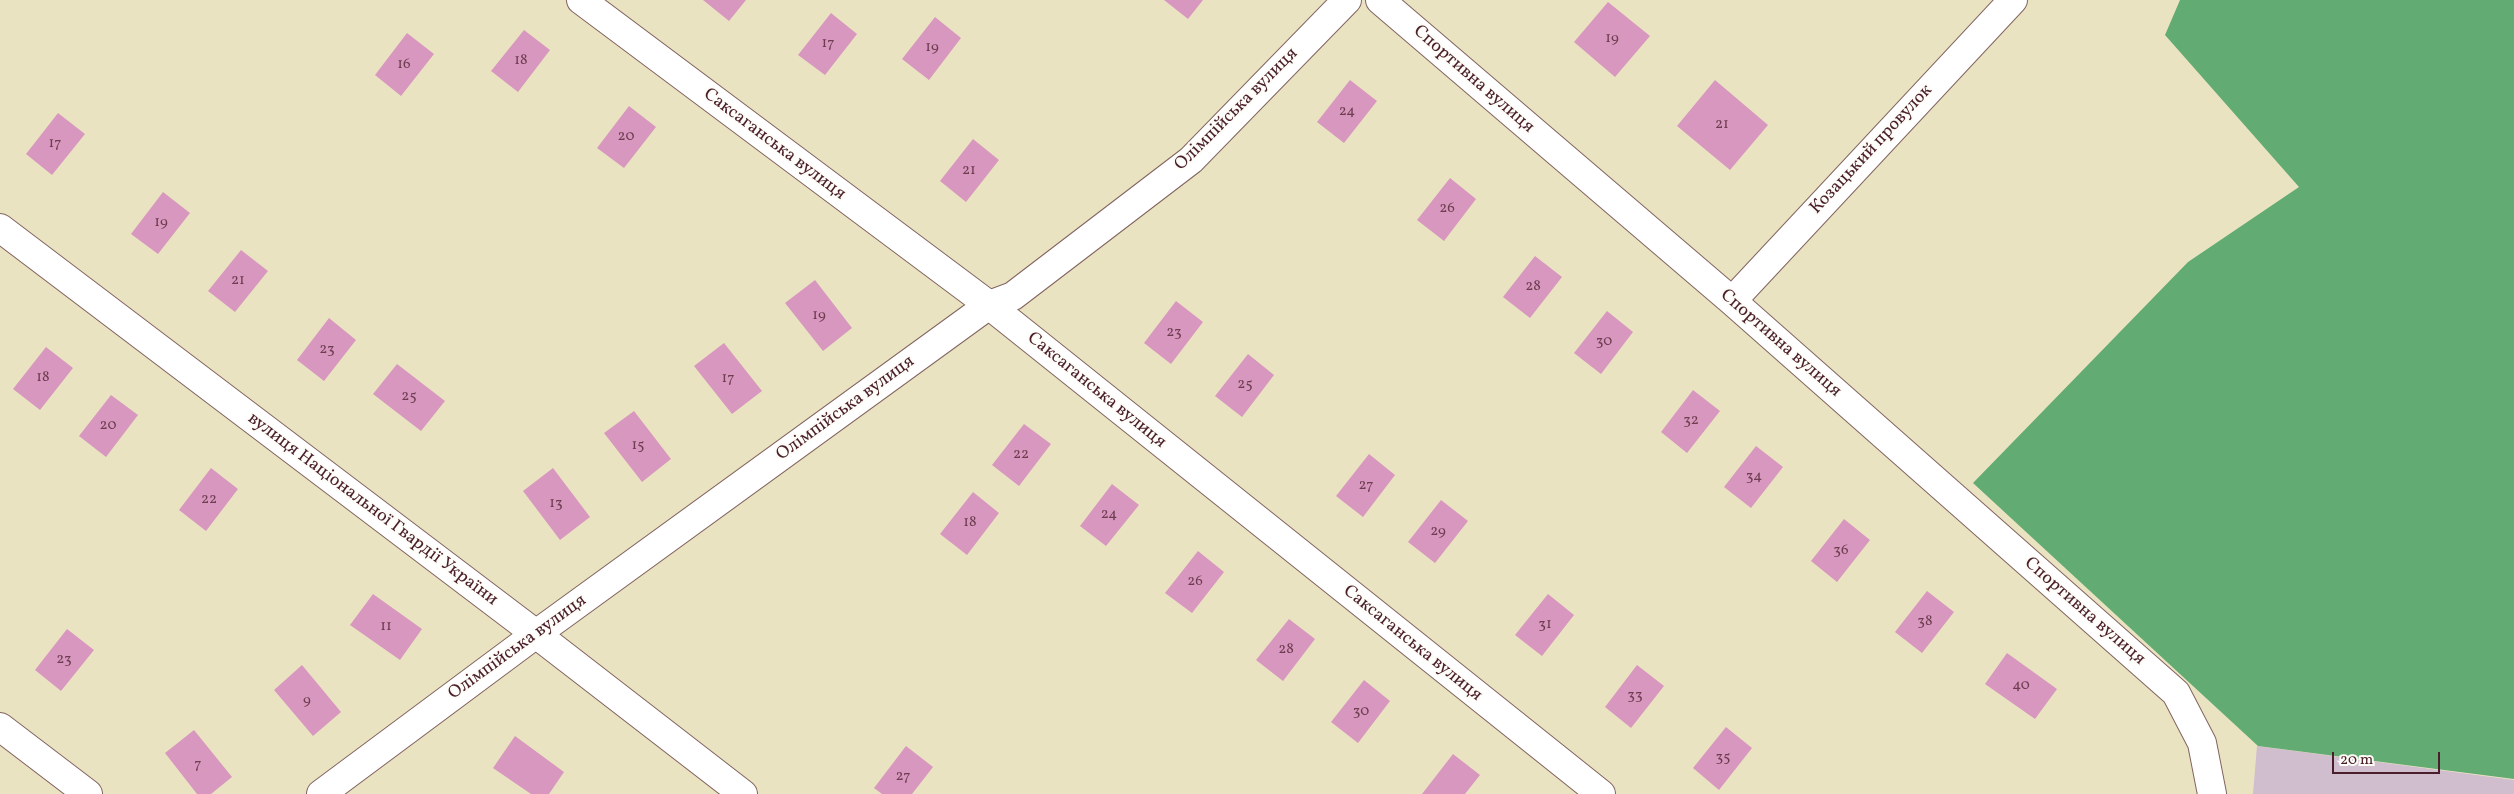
<!DOCTYPE html>
<html>
<head>
<meta charset="utf-8">
<style>
	body { margin:0 }
	#map { position:relative; width:2514px; height:794px; overflow:hidden; background:#eae3c1; font-family:Vollkorn,serif }
	canvas { display:block }
	.scale { position:absolute; left:2332px; top:752px; width:108px; height:22px; box-sizing:border-box; border:2px solid #4a1f2b; border-top:0; padding-left:6px; font-size:15px; line-height:18px; white-space:nowrap; color:#4a1f2b; -webkit-text-stroke:4px #fdfcf7; paint-order:stroke }
</style>
</head>
<body>
<div id="map">
<canvas width="2514" height="794"></canvas>
<div class="scale">20 m</div>
</div>
<script>
const context = document.querySelector('canvas').getContext('2d');
context.lineJoin = 'round';
function fill(path, color) {
  context.fillStyle = color;
  context.fill(path, 'evenodd');
}
function trace(path, color, width, dash) {
  context.strokeStyle = color;
  context.lineWidth = width;
  context.lineCap = dash ? 'butt' : 'round';
  context.setLineDash(dash || []);
  context.stroke(path);
}
function write(font, color, halo, rows, align = 'center') {
  context.font = font + ' Vollkorn,serif';
  context.lineWidth = 4;
  context.setLineDash([]);
  context.textBaseline = 'middle';
  context.strokeStyle = halo;
  context.fillStyle = color;
  for (const [text, x, y, turn = 0] of rows) {
    context.save();
    context.translate(x, y);
    context.rotate((+turn || 0) * Math.PI / 180);
    context.textAlign = isNaN(turn) ? turn : align;
    if (halo) context.strokeText(text, 0, 0);
    context.fillText(text, 0, 0);
    context.restore();
  }
}
const industrial = new Path2D(`
	M2257 746 2514 780V794H2253Z`);
const forest = new Path2D(`
	M2180 0H2514V779L2258 746 1973 483 2188 262 2299 187 2165 35Z`);
const building = new Path2D(`
	M703 0H746L729 21Z
	M1164 0H1203L1188 19Z
	M1608 2 1650 36 1615 77 1574 42Z
	M831 13 857 34 825 75 798 55Z
	M935 17 961 38 929 80 902 59Z
	M524 30 550 50 518 92 491 71Z
	M407 33 434 54 401 96 375 75Z
	M1350 80 1377 101 1344 143 1317 122Z
	M1715 80 1768 125 1730 170 1677 126Z
	M629 106 656 127 624 168 597 148Z
	M58 113 85 134 52 175 26 154Z
	M973 139 999 160 966 202 940 181Z
	M1450 178 1476 199 1444 241 1417 220Z
	M163 192 190 213 158 254 131 234Z
	M241 250 268 271 235 312 208 291Z
	M1535 256 1562 277 1530 318 1503 297Z
	M815 280 852 328 823 351 785 303Z
	M1176 301 1203 322 1171 364 1144 343Z
	M1607 311 1633 332 1601 374 1574 353Z
	M329 318 356 340 324 381 297 360Z
	M724 343 762 391 732 414 694 366Z
	M46 347 73 368 40 410 13 389Z
	M1248 354 1274 375 1242 417 1215 396Z
	M397 364 445 401 421 431 373 394Z
	M1693 390 1720 411 1687 453 1661 432Z
	M111 395 138 415 106 457 79 436Z
	M634 411 671 459 642 482 604 433Z
	M1024 424 1051 444 1019 486 992 465Z
	M1756 446 1783 467 1751 508 1724 487Z
	M1369 454 1395 475 1363 517 1336 496Z
	M211 468 238 489 206 531 179 510Z
	M553 468 590 517 560 540 523 491Z
	M1112 484 1139 505 1106 546 1080 526Z
	M973 492 999 513 967 555 940 534Z
	M1441 500 1468 521 1435 563 1408 542Z
	M1844 519 1870 540 1837 582 1811 561Z
	M1198 551 1224 572 1192 613 1165 593Z
	M1927 591 1954 612 1922 653 1895 632Z
	M373 594 422 629 400 660 350 625Z
	M1548 594 1574 615 1542 656 1515 635Z
	M1289 619 1315 639 1283 681 1256 660Z
	M67 629 94 650 61 691 35 670Z
	M2007 653 2057 689 2035 719 1985 684Z
	M302 665 341 712 313 736 274 690Z
	M1637 665 1664 686 1631 728 1605 707Z
	M1364 680 1390 701 1358 743 1331 722Z
	M1726 727 1752 748 1719 790 1693 768Z
	M194 730 232 777 211 794H197L165 753Z
	M515 736 564 772 549 794H531L493 768Z
	M906 746 933 767 912 794H882L874 788Z
	M1453 754 1480 775 1465 794H1422Z`);
const minor = new Path2D(`
	M581 0 989 305 1601 794
	M1380 0 1732 301 2176 693 2202 743 2212 794
	M0 228 536 634 743 794
	M1732 301 2013 0
	M0 727 88 794
	M321 794 536 634 989 305 1013 296 1191 160 1347 0`);
const numberNames = [
	["19",1612,39],
	["17",828,44],
	["19",932,48],
	["18",521,61],
	["16",404,65],
	["24",1347,112],
	["21",1722,125],
	["20",626,137],
	["17",55,144],
	["21",969,171],
	["26",1447,209],
	["19",161,223],
	["21",238,281],
	["28",1533,287],
	["19",819,316],
	["23",1174,333],
	["30",1604,342],
	["23",327,350],
	["18",43,378],
	["17",728,379],
	["25",1245,385],
	["25",409,397],
	["32",1691,421],
	["20",108,426],
	["15",638,446],
	["22",1021,455],
	["34",1754,477],
	["27",1366,486],
	["22",209,500],
	["13",556,504],
	["24",1109,515],
	["18",970,523],
	["29",1438,532],
	["36",1841,551],
	["26",1195,582],
	["38",1925,622],
	["31",1545,625],
	["11",386,627],
	["28",1286,650],
	["23",64,660],
	["40",2021,686],
	["33",1635,696],
	["9",307,701],
	["30",1361,712],
	["35",1723,758],
	["7",198,765],
	["27",903,777]
];
const streetNames = [
	["Спортивна вулиця",1473,80,41],
	["Олімпійська вулиця",1237,110,-45],
	["Саксаганська вулиця",774,145,37],
	["Козацький провулок",1872,150,-47],
	["Спортивна вулиця",1780,344,41],
	["Саксаганська вулиця",1096,391,39],
	["Олімпійська вулиця",846,409,-36],
	["вулиця Національної Гвардії України",372,510,37],
	["Спортивна вулиця",2084,612,41],
	["Саксаганська вулиця",1412,644,39],
	["Олімпійська вулиця",518,648,-36]
];
fill(industrial, '#d0bdce');
fill(forest, '#62ab73');
fill(building, '#d897bf');
trace(minor, '#826460', 30);
trace(minor, '#fff', 28);
write('15px', '#6e3d50', null, numberNames);
write('18px', '#4a1f2b', '#fdfcf7', streetNames);
</script>
</body>
</html>
